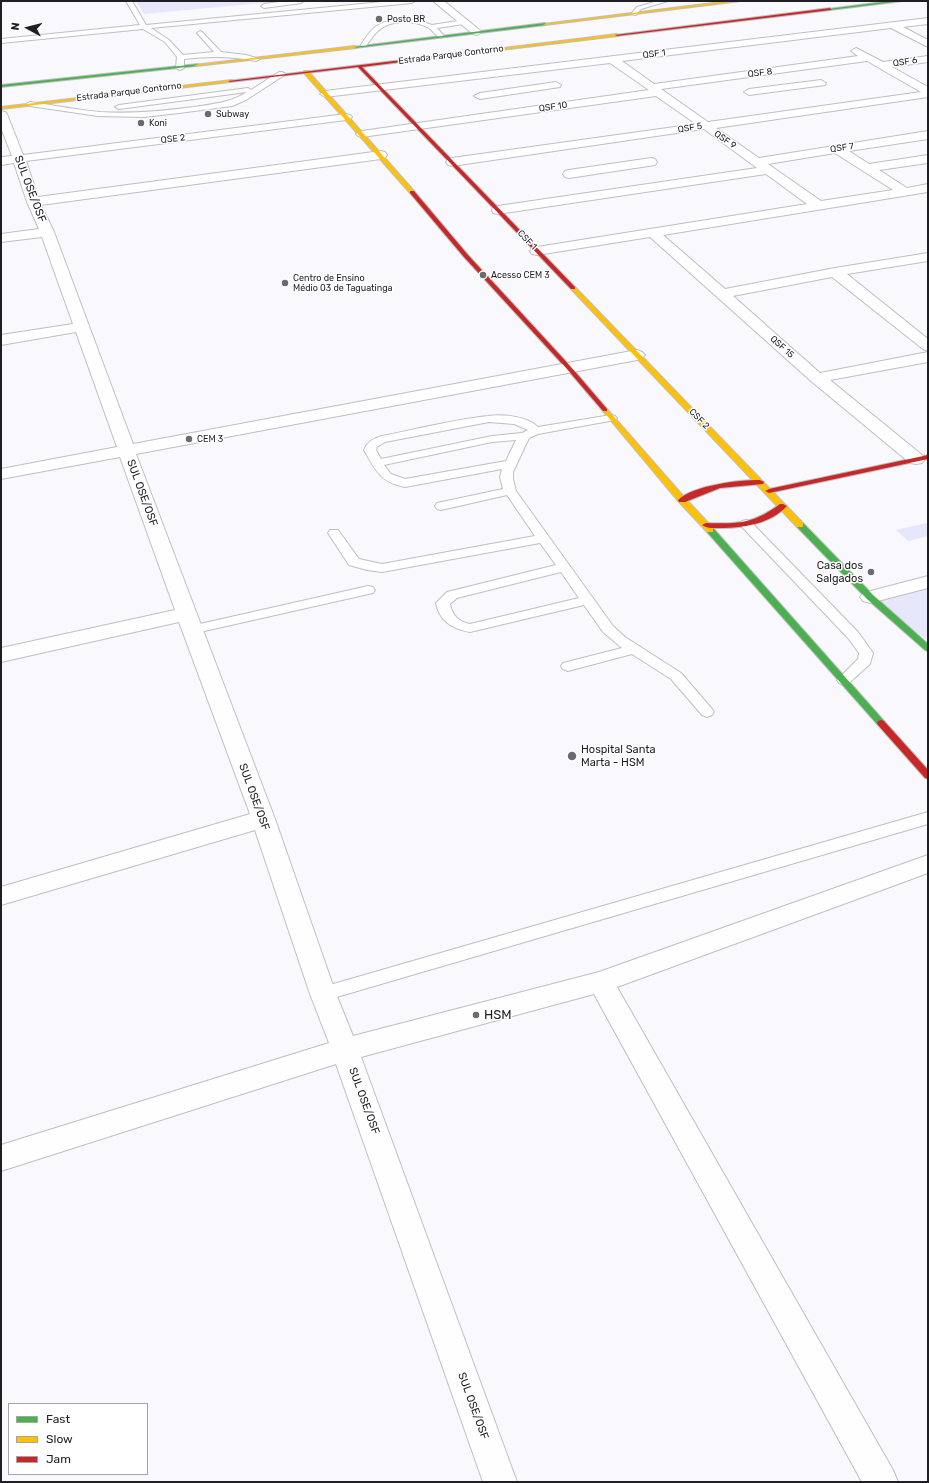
<!DOCTYPE html>
<html>
<head>
<meta charset="utf-8">
<style>
	body { margin:0 }
	#map { position:relative; width:929px; height:1483px; overflow:hidden; background:#f9f9fd; font-family:Rubik,sans-serif }
	canvas { display:block }
	.frame { position:absolute; inset:0; border:2px solid #1e1e23; pointer-events:none }
	.legend { position:absolute; left:8px; top:1403px; width:140px; height:72px; box-sizing:border-box; background:#fff; border:1px solid #a5a5a7; margin:0; padding:5px 7px; list-style:none; font-size:12px; color:#1e1e23 }
	.legend li { display:flex; align-items:center; gap:8px; height:20px }
	.legend b { width:20px; border:1px solid #a5a5a7 }
	.north { position:absolute; left:8px; top:8px; width:40px; height:40px; -webkit-text-stroke:3px #fff; paint-order:stroke; rotate:277deg; font-size:11px; font-weight:700; line-height:16px; text-align:center; color:#1e1e23 }
	.north::after { content:''; display:block; margin:auto; width:14px; height:18px; background:#1e1e23; clip-path:polygon(50% 0,100% 100%,50% 72%,0 100%) }
</style>
</head>
<body>
<div id="map">
<canvas width="929" height="1483"></canvas>
<div class="frame"></div>
<ul class="legend">
<li><b style="height:5px;background:#4caf50"></b>Fast</li>
<li><b style="height:5px;background:#ffc107"></b>Slow</li>
<li><b style="height:5px;background:#c62828"></b>Jam</li>
</ul>
<div class="north">N</div>
</div>
<script>
const context = document.querySelector('canvas').getContext('2d');
context.lineJoin = 'round';
function fill(path, color) {
  context.fillStyle = color;
  context.fill(path, 'evenodd');
}
function trace(path, color, width, dash) {
  context.strokeStyle = color;
  context.lineWidth = width;
  context.lineCap = dash ? 'butt' : 'round';
  context.setLineDash(dash || []);
  context.stroke(path);
}
function write(font, color, halo, rows, align = 'center') {
  context.font = font + ' Rubik,sans-serif';
  context.lineWidth = 3;
  context.setLineDash([]);
  context.textBaseline = 'middle';
  context.strokeStyle = halo;
  context.fillStyle = color;
  for (const [text, x, y, turn = 0] of rows) {
    context.save();
    context.translate(x, y);
    context.rotate((+turn || 0) * Math.PI / 180);
    context.textAlign = isNaN(turn) ? turn : align;
    if (halo) context.strokeText(text, 0, 0);
    context.fillText(text, 0, 0);
    context.restore();
  }
}
const green = new Path2D(`
	M136 1H285L144 14Z
	M926 523 928 525V536L908 541 896 530Z
	M928 586V641L873 599Z`);
const lane = new Path2D(`
	M126 1H132L146 25 392 1H415L412 3 151 28 169 40 183 55 214 52 197 33 200 31 202 32 221 52 246 55 260 59 256 61C232 56 209 56 184 59V68L180 70 176 68 177 57 165 42 143 29 1 43V39L140 25Z
	M287 1H304L301 3 264 8 261 6 264 4Z
	M658 1H668L641 9 636 15 631 14 637 7Z
	M396 19 417 20 432 25 464 20 467 22 464 24 437 28 444 36 441 38C436 36 433 31 429 28 415 20 390 19 378 31 373 35 370 41 366 46H362L361 45C371 29 376 23 396 19Z
	M279 72H282L286 74 246 100 232 106 179 113 144 117 98 116 30 106 26 104 30 102C53 105 77 110 100 112 132 114 163 111 194 107 213 104 230 103 247 92L119 109 115 107 119 105 248 88 251 90Z
	M611 415 615 416 617 418 615 420 538 434 529 438 513 472V479L516 491 613 626 625 637 681 673 712 709 714 712 712 715 707 717 702 715 671 679 632 654 568 671 563 669 561 666 563 663 622 648 603 632 584 605 470 632C453 629 439 621 436 603L447 592 556 565 540 543 382 572 367 570 349 565 328 533 330 530H338L359 559 382 564 535 536 507 495 441 510 437 509 435 506 437 503 503 489 500 477 502 469 405 487C380 482 376 471 364 450 367 442 374 438 382 436 417 429 452 420 488 416 502 414 527 416 538 427ZM489 422 514 424 528 430 522 433 492 436 381 459 376 450 377 447 385 442ZM516 440 506 461 405 479 391 474 384 465 492 442ZM561 572 579 598 470 624C459 622 452 615 450 604L457 598Z
	M746 520 750 521 858 632 873 653 870 664 849 683 844 685 839 683 837 680 858 659 859 653 848 638 742 527 740 524 742 521Z
	M368 586 373 587 375 590 373 593 191 634 186 633 184 630 186 627 191 626Z
	M928 812V824L323 1001 317 999 314 994 317 989 323 987Z`);
const street = new Path2D(`
	M433 1H444L482 32 477 35 473 34Z
	M928 18V24L903 27 928 40V47L891 28 622 61 654 84 858 56 851 51 856 48 883 62 928 56V62L892 67 928 87V97L716 128 759 158 928 131V139L849 151 869 164 928 155V163L879 170 907 188 928 184V192L663 235 725 289 835 268 928 253V261L847 274 928 339V351L923 349 832 277 733 296 820 373 928 352V362L830 380 922 455 925 459 922 463 916 464 910 463 811 381 650 237 537 255 532 254 530 251 532 248 537 247 807 204 766 174 498 214 493 213 492 210 493 207 498 206 757 168 704 129 452 166 448 165 446 162 448 159 452 158 696 124 656 96 362 137 358 136 356 134 358 132 362 131 649 90 610 63 325 97 320 94 325 91ZM867 61 921 92 708 122 661 89ZM835 153 893 190 821 201 768 164Z
	M821 80 826 83 825 85 749 95 744 92 749 89Z
	M556 82 561 85 560 87 480 99 474 96 480 93Z
	M1 111 5 112 7 114 23 155 346 114 350 115 352 117 350 119 346 120 26 161 38 197 381 151 385 152 387 155 385 158 381 159 41 205 54 232 133 444 637 350 642 352 645 355 642 358 637 360 136 454 275 819 336 994 353 1036 599 972 928 855V873L617 987 893 1470 898 1482H862L594 994 361 1057 517 1482H483L336 1064 1 1171V1145L329 1043 310 994 255 830 1 905V887L250 814 179 622 1 662V648L175 610 120 457 1 479V469L117 447 76 332 1 345V335L73 324 42 237 1 242V234L39 229 27 202 14 163 1 165V157L12 156 1 128Z
	M651 158 655 159 657 162 655 165 569 178 565 177 563 174 565 171 569 170Z
	M928 576V588L870 603 863 601 860 597 863 593Z`);
const fast = new Path2D(`
	M891 1H903L830 10 828 9Z
	M545 23 546 25 355 48 353 47Z
	M198 64 196 66 1 87V85Z
	M797 523H803L873 595 928 644V651L925 650 867 599 797 527Z
	M707 528H713L884 721 885 723 884 725H878L707 532Z`);
const slow = new Path2D(`
	M729 1H741L545 25 543 24Z
	M617 34 618 36 417 60 415 59Z
	M355 46 356 48 196 66 194 65Z
	M304 71H308L414 191V193H410L304 73Z
	M232 80 230 82 1 109V107Z
	M571 287H575L803 523V527H797L571 289Z
	M605 408 607 409 685 498 713 528V532H707L679 502 603 411 602 410Z`);
const jam = new Path2D(`
	M830 8 831 10 617 36 615 35Z
	M419 58 417 60 362 67 575 287V289H571L358 67 230 82 228 81Z
	M410 191H414L468 255 571 367 607 409V411H603L567 369 464 257 410 193Z
	M928 455V459L769 493 765 491 769 489Z
	M760 480 764 482 763 484 720 488 685 502H679L678 500C694 485 739 480 760 480Z
	M780 504H783L787 506C770 524 744 528 720 528 714 528 707 529 702 525L706 523C738 524 753 524 780 504Z
	M881 720 884 721 928 770V779L925 778 878 725 877 723 878 721Z`);
const markers = [
	[379,19,4,"#6b6b6f"],
	[208,114,4,"#6b6b6f"],
	[141,123,4,"#6b6b6f"],
	[483,275,4,"#6b6b6f"],
	[285,283,4,"#6b6b6f"],
	[189,439,4,"#6b6b6f"],
	[871,572,4,"#6b6b6f"],
	[572,756,5,"#6b6b6f"],
	[476,1015,4,"#6b6b6f"]
];
const farPoinames = [
	["Posto BR",387,19],
	["Subway",216,114],
	["Koni",149,123],
	["Acesso CEM 3",491,275],
	["Centro de Ensino",293,278],
	["Médio 03 de Taguatinga",293,288],
	["CEM 3",197,439]
];
const farStreetnames = [
	["QSF 1",654,54,-7],
	["Estrada Parque Contorno",451,55,-7],
	["QSF 6",905,62,-8],
	["QSF 8",760,73,-7],
	["Estrada Parque Contorno",129,92,-7],
	["QSF 10",553,107,-8],
	["QSF 5",690,128,-9],
	["QSE 2",173,139,-7],
	["QSF 9",725,140,35],
	["QSF 7",842,148,-8],
	["CSF 1",527,240,46],
	["QSF 15",782,347,42],
	["CSF 2",699,419,46]
];
const streetNames = [
	["SUL OSE/OSF",30,189,69],
	["SUL OSE/OSF",142,493,70],
	["SUL OSE/OSF",254,797,70],
	["SUL OSE/OSF",364,1101,70],
	["SUL OSE/OSF",473,1406,70]
];
const poiNames = [
	["Casa dos",863,566],
	["Salgados",863,579],
	["Hospital Santa",581,750,"left"],
	["Marta - HSM",581,763,"left"]
];
const nearPoinames = [
	["HSM",484,1015]
];
fill(green, '#e7e7fb');
trace(lane, '#bfbfc3', 2);
trace(street, '#bfbfc3', 2);
trace(fast, '#bfbfc3', 2);
trace(slow, '#bfbfc3', 2);
trace(jam, '#bfbfc3', 2);
fill(lane, '#fefeff');
fill(street, '#fefeff');
fill(fast, '#4caf50');
fill(slow, '#ffc107');
fill(jam, '#c62828');
for (const [x, y, r, color] of markers) {
  const dot = new Path2D();
  dot.arc(x, y, r, 0, 2 * Math.PI);
  context.fillStyle = color;
  context.fill(dot);
  trace(dot, '#fff', 1.5);
}
write('9px', '#1e1e23', '#fff', farPoinames, 'left');
write('9px', '#1e1e23', '#fff', farStreetnames);
write('11px', '#1e1e23', '#fff', streetNames);
write('11px', '#1e1e23', '#fff', poiNames, 'right');
write('13px', '#1e1e23', '#fff', nearPoinames, 'left');
</script>
</body>
</html>
